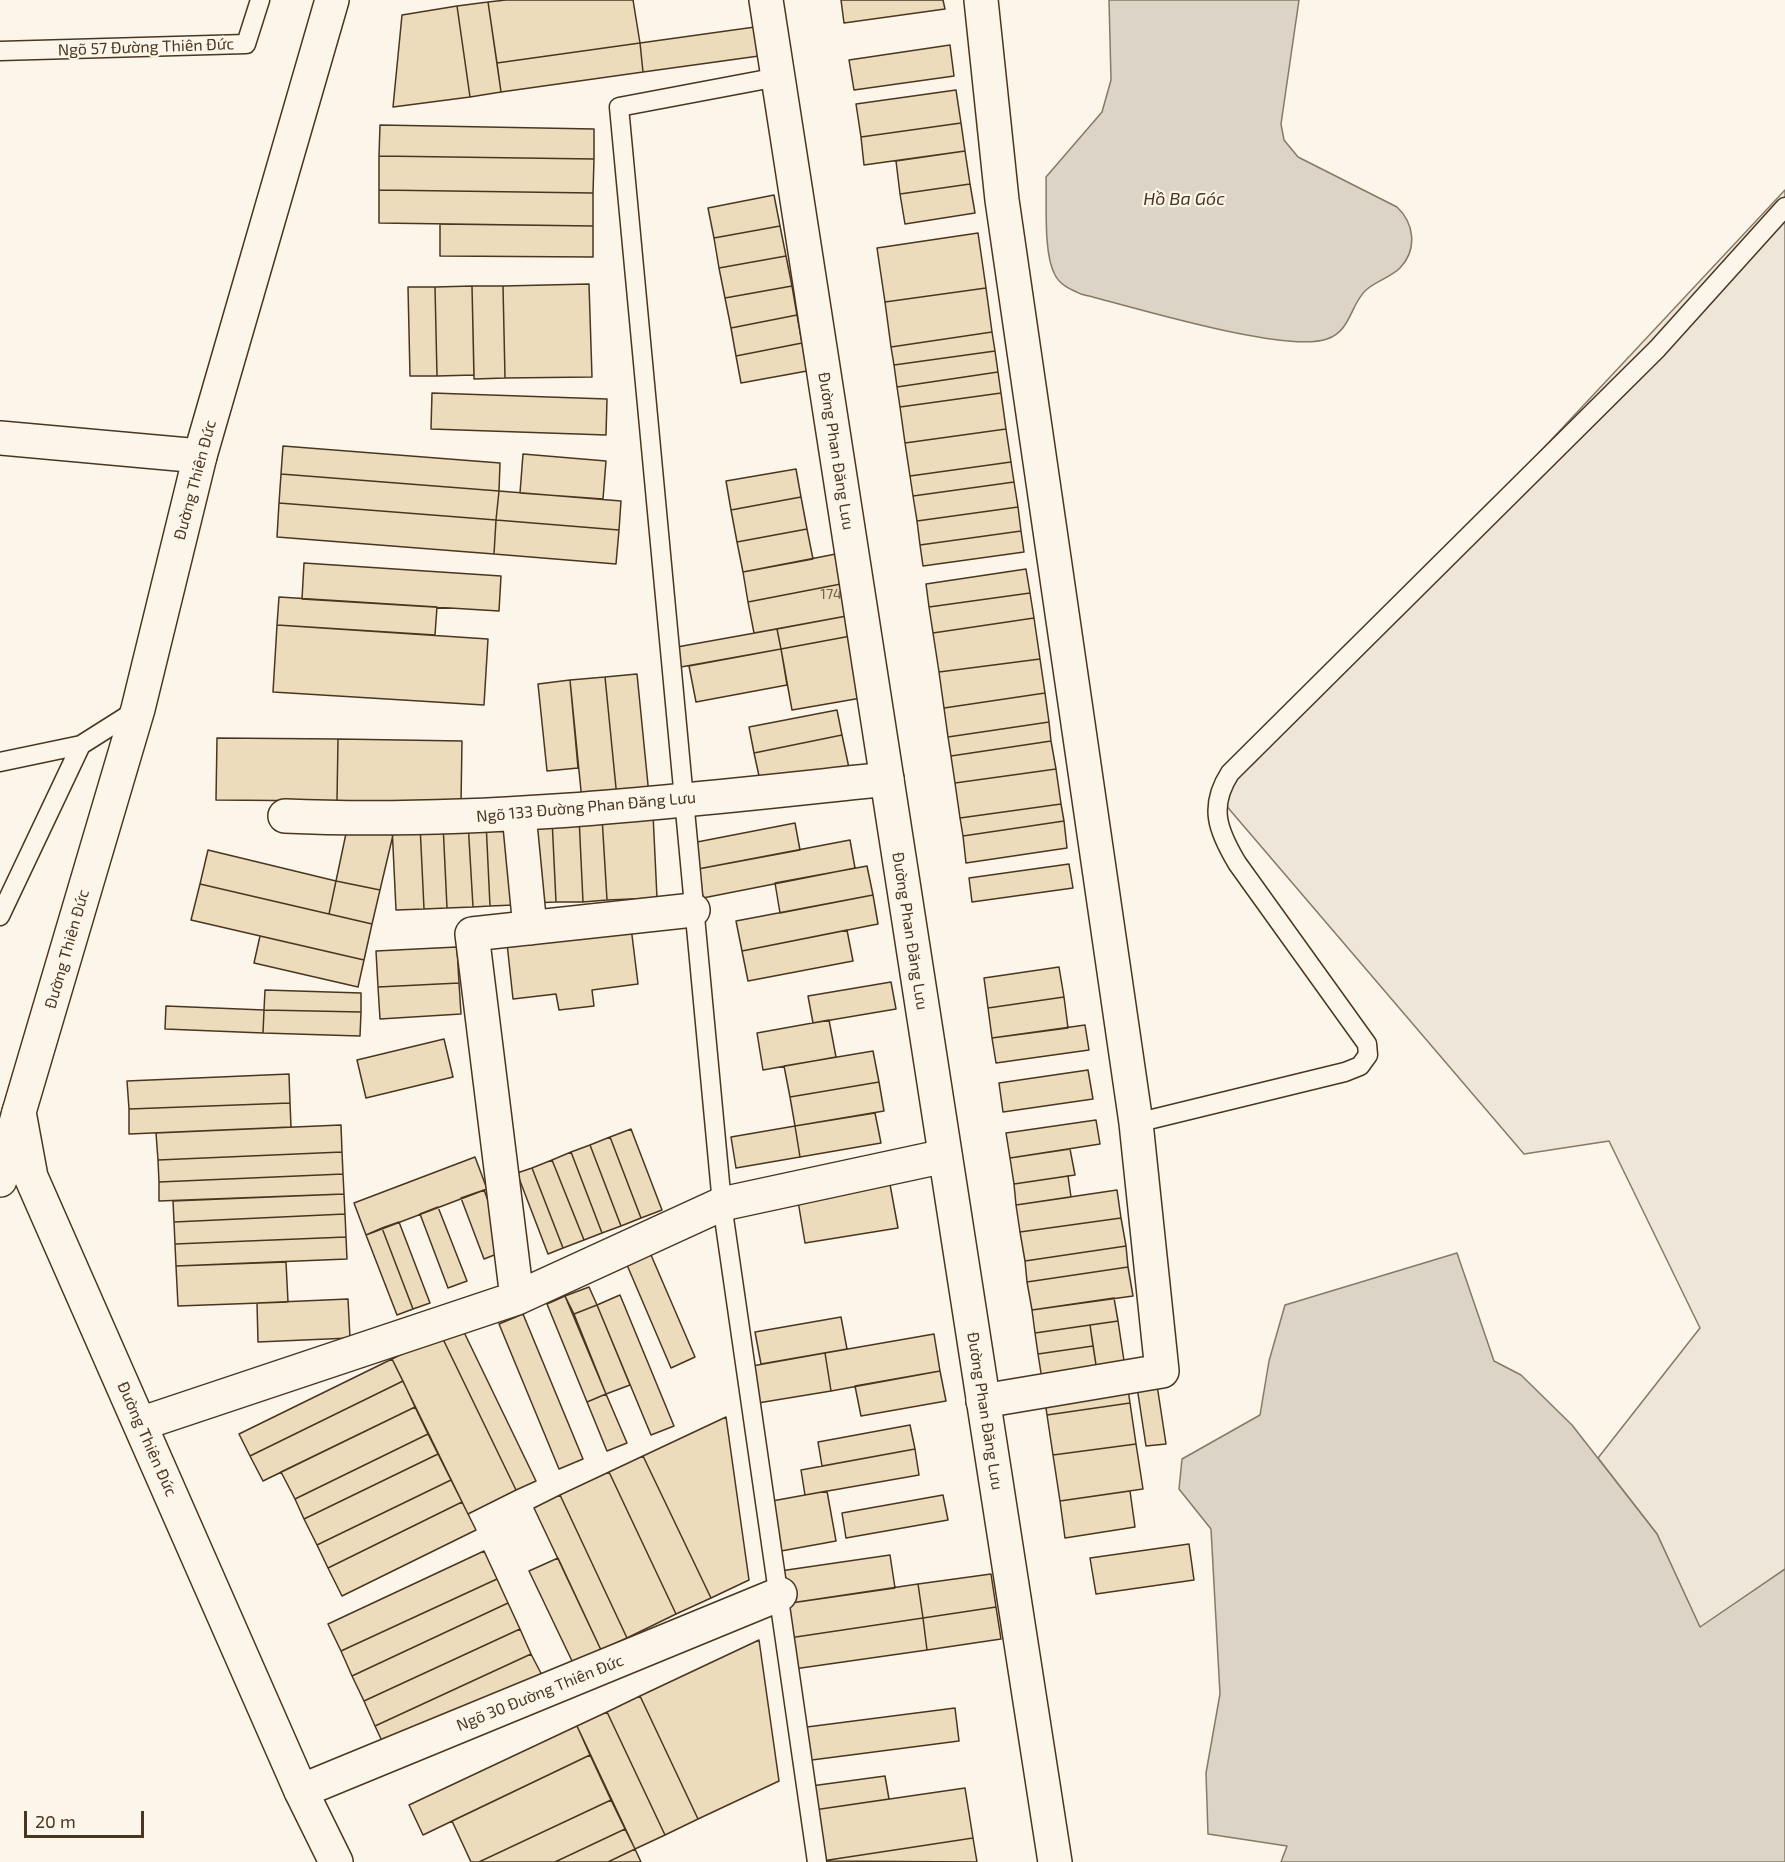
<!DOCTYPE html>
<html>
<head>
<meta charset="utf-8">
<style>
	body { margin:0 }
	#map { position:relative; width:1785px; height:1862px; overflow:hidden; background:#fbf6e9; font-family:"Exo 2",sans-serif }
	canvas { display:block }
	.scale { position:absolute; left:24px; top:1811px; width:120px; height:27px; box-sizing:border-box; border:3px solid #4a3520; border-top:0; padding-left:8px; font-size:18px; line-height:21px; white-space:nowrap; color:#4a3520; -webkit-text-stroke:4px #fbf6e9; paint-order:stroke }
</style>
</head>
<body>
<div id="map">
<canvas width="1785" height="1862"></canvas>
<div class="scale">20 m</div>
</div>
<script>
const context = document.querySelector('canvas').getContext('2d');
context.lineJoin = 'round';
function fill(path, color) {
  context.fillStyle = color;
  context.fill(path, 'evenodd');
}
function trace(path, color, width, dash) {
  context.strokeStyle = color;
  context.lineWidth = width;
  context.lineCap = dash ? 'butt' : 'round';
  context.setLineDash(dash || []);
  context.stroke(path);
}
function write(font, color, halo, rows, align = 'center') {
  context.font = font + ' "Exo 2",sans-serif';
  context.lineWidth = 4.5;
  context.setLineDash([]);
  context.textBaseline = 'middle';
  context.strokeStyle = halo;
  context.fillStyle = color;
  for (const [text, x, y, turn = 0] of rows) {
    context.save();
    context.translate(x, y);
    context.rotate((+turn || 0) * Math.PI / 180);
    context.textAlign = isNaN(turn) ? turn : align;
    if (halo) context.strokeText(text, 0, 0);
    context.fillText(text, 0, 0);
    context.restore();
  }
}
const green = new Path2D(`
	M1785 190V1569L1700 1628 1657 1534 1598 1458 1700 1328 1609 1141 1524 1154 1218 796Z`);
const water = new Path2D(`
	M1109 0H1299L1281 124 1284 140 1298 157 1397 207C1414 223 1418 249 1400 268 1391 277 1376 281 1366 290 1350 305 1351 331 1327 339 1285 354 1130 306 1081 294 1070 289 1060 285 1055 275 1043 253 1047 203 1046 177L1102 112 1111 80Z
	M1457 1253 1494 1361 1521 1375 1572 1425 1657 1534 1700 1627 1785 1569V1862H1281L1287 1846 1208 1834 1206 1773 1220 1694 1211 1529 1179 1489 1182 1459 1260 1415 1269 1361 1285 1305Z`);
const building = new Path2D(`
	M506 0H633L640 43 497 63 488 2Z
	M841 0H943L945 9 844 23Z
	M488 2 501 92 470 97 457 6Z
	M457 6 470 97 393 107 402 15Z
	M762 26 766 55 643 72 640 43Z
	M640 43 643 72 501 92 497 63Z
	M950 45 954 76 854 90 849 60Z
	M956 90 961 123 861 137 856 104Z
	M961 123 965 151 864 165 861 137Z
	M380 125 594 129V159L379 156Z
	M965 151 970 184 900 194 896 161Z
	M379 156 594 159 593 193 379 190Z
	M970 184 975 213 905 224 900 194Z
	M379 190 593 193V226L379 223Z
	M774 195 780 226 714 238 708 208Z
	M440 224 593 226V257L440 256Z
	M780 226 786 256 719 268 714 238Z
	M978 233 986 288 885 302 877 248Z
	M786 256 792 286 725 298 719 268Z
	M589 284 592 377 505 378 503 286Z
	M472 286 474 375 437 376 435 287Z
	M472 286H503L505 378 474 379Z
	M792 286 797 315 731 328 725 298Z
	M408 287H435L437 376H410Z
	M986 288 992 332 891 347 885 302Z
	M797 315 802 343 736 356 731 328Z
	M992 332 995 351 894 365 891 347Z
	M802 343 807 371 741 383 736 356Z
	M995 351 998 372 897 387 894 365Z
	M998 372 1001 393 900 407 897 387Z
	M432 393 607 399 606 435 431 429Z
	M1001 393 1006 429 905 443 900 407Z
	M1006 429 1011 462 910 476 905 443Z
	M283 446 500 463 499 491 281 474Z
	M523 454 606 461 603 499 520 493Z
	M1011 462 1014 482 913 496 910 476Z
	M796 469 801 497 731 510 726 481Z
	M281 474 499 491 496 520 279 503Z
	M1014 482 1018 507 917 521 913 496Z
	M499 491 621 501 619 530 496 520Z
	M801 497 807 529 737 542 731 510Z
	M279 503 496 520 494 554 277 537Z
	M1018 507 1021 531 920 545 917 521Z
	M496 520 619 530 616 564 494 554Z
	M807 529 813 559 743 572 737 542Z
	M1021 531 1024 552 923 566 920 545Z
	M841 553 846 583 748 602 743 572Z
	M304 563 501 576 499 611 302 599Z
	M1026 569 1030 593 929 607 926 584Z
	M846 583 852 615 754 633 748 602Z
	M1030 593 1034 618 933 633 929 607Z
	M279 597 437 607 435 635 277 625Z
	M852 615 856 635 781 649 777 629Z
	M1034 618 1040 659 939 672 933 633Z
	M277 625 488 639 484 705 273 692Z
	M777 629 781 649 681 667 677 647Z
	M856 635 867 697 792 710 781 649Z
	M781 649 787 685 696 702 689 666Z
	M1040 659 1045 693 944 708 939 672Z
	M637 674 649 795 617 798 605 677Z
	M605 677 617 798 582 801 570 680Z
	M570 680 578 768 547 771 538 684Z
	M1045 693 1049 722 948 737 944 708Z
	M837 710 842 735 754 753 749 727Z
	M1049 722 1051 741 951 756 948 737Z
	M842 735 849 768 761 785 754 753Z
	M217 738 338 739 337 801 216 800Z
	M338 739 462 741 461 803 337 801Z
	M1051 741 1056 769 955 783 951 756Z
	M1056 769 1061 804 960 818 955 783Z
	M1061 804 1064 821 963 836 960 818Z
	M653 814 657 898 607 900 602 817Z
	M579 817 583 902H556L552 819Z
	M579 817H602L607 900 583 902Z
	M552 819 556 902 532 903 528 820Z
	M509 821 514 905 490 906 486 822Z
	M1064 821 1067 848 966 863 963 836Z
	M468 822 473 907 447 908 443 824Z
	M468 822H486L490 906 473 907Z
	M795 823 800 850 698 869 692 843Z
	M348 824 393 835 380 890 336 881Z
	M443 824 447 908 424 909 420 825Z
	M420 825 424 909 396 910 392 826Z
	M850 840 855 868 703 898 698 869Z
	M208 850 336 881 329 914 200 884Z
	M1069 864 1073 888 972 902 969 878Z
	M867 866 873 895 780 913 775 883Z
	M336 881 380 890 372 924 329 914Z
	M200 884 372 924 364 960 191 920Z
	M873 895 878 924 742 951 736 921Z
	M630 919 638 984 592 990 594 1006 559 1010 556 994 513 999 506 934Z
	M847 930 853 961 748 981 742 951Z
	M260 936 364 960 358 987 254 963Z
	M457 947 459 983 378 987 376 951Z
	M1059 967 1064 997 988 1008 984 978Z
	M891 982 896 1009 813 1023 808 996Z
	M459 983 461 1014 380 1019 378 987Z
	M265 990 361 993V1012L264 1010Z
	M1064 997 1068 1028 992 1038 988 1008Z
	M166 1006 264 1010 263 1033 165 1029Z
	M264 1010 361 1012 360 1036 263 1033Z
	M829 1020 836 1057 763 1070 757 1033Z
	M1085 1025 1089 1050 996 1063 992 1038Z
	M444 1039 453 1077 366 1098 357 1060Z
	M873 1051 879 1082 790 1097 784 1066Z
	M1088 1070 1093 1099 1003 1112 999 1083Z
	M289 1074 290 1103 129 1109 127 1081Z
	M879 1082 884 1111 795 1126 790 1097Z
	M290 1103 291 1127 129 1134V1109Z
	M875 1113 881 1143 800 1157 795 1126Z
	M1096 1120 1100 1144 1010 1158 1006 1133Z
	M341 1125 342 1152 158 1160 156 1133Z
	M795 1126 800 1157 736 1168 731 1137Z
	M631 1129 662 1210 641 1218 610 1137Z
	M610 1137 641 1218 621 1226 590 1145Z
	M590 1145 621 1226 602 1233 571 1152Z
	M1070 1149 1075 1175 1014 1184 1010 1158Z
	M342 1152 343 1174 159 1182 158 1160Z
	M571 1152 602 1233 584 1240 552 1160Z
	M475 1157 487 1189 366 1235 354 1203Z
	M552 1160 584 1240 563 1248 532 1168Z
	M532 1168 563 1248 548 1254 517 1173Z
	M343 1174 344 1194 159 1201V1182Z
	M1068 1176 1071 1197 1016 1205 1014 1184Z
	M889 1179 898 1228 805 1243 797 1195Z
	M484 1190 507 1250 484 1259 461 1198Z
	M1117 1190 1121 1218 1020 1232 1016 1205Z
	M344 1194 345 1214 174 1222 173 1201Z
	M438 1207 467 1281 448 1288 420 1214Z
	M345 1214 346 1237 175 1244 174 1222Z
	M1121 1218 1126 1246 1025 1261 1020 1232Z
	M399 1222 430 1303 413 1309 382 1228Z
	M382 1228 413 1309 397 1315 366 1235Z
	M346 1237 347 1259 176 1266 175 1244Z
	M1126 1246 1128 1267 1027 1282 1025 1261Z
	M648 1248 695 1357 671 1368 624 1258Z
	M286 1262 288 1302 178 1306 176 1266Z
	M1128 1267 1133 1296 1032 1310 1027 1282Z
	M589 1287 597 1305 574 1314 565 1296Z
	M620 1295 674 1426 651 1435 597 1305Z
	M565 1296 606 1394 587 1402 547 1304Z
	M1114 1298 1118 1321 1035 1333 1032 1310Z
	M348 1299 350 1338 258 1342 257 1303Z
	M597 1305 630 1385 606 1394 574 1314Z
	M523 1314 583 1459 559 1469 499 1324Z
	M841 1317 847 1349 761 1364 755 1332Z
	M1118 1321 1126 1374 1098 1378 1090 1325Z
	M1090 1325 1093 1346 1038 1354 1035 1333Z
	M461 1326 536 1481 516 1490 441 1335Z
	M934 1334 940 1371 831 1391 825 1353Z
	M441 1335 516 1490 468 1514 392 1359Z
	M1093 1346 1098 1378 1043 1386 1038 1354Z
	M825 1353 831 1391 758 1403 752 1366Z
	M392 1359 403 1381 250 1456 239 1434Z
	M940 1371 946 1401 861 1416 855 1386Z
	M403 1381 415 1407 263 1481 250 1456Z
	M1127 1382 1130 1403 1047 1415 1044 1394Z
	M1157 1385 1166 1444 1146 1446 1137 1387Z
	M606 1394 627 1443 607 1451 587 1402Z
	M1130 1403 1136 1444 1053 1455 1047 1415Z
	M415 1407 428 1434 295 1499 281 1472Z
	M726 1417 749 1580 711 1598 643 1456Z
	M910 1425 915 1449 822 1466 818 1442Z
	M428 1434 438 1454 304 1519 295 1499Z
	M1136 1444 1143 1489 1060 1501 1053 1455Z
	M915 1449 919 1475 805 1495 801 1470Z
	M438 1454 451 1480 317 1545 304 1519Z
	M643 1456 711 1598 676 1614 609 1472Z
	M609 1472 676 1614 627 1638 560 1495Z
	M451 1480 462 1502 328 1568 317 1545Z
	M827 1491 836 1541 781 1551 772 1501Z
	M1130 1491 1135 1527 1065 1538 1060 1501Z
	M560 1495 627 1638 601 1650 534 1508Z
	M943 1495 948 1520 846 1538 842 1513Z
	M462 1502 476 1530 342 1596 328 1568Z
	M1189 1544 1194 1580 1096 1594 1090 1558Z
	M484 1551 497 1579 341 1651 328 1624Z
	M890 1555 895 1588 784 1604 780 1571Z
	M558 1558 601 1650 573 1663 529 1571Z
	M991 1574 996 1607 923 1618 918 1584Z
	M497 1579 508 1603 352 1676 341 1651Z
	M918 1584 923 1618 789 1638 784 1604Z
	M508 1603 520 1629 364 1701 352 1676Z
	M996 1607 1001 1639 927 1650 923 1618Z
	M923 1618 927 1650 794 1669 789 1638Z
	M520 1629 531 1654 375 1726 364 1701Z
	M759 1640 779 1781 698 1819 640 1696Z
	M531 1654 545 1681 388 1754 375 1726Z
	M640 1696 698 1819 665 1835 607 1712Z
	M955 1708 959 1741 804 1761 799 1728Z
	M607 1712 665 1835 635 1849 577 1726Z
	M577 1726 590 1755 423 1835 409 1805Z
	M590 1755 611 1800 479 1862H471L452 1821Z
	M885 1776 889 1799 814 1810 811 1786Z
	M965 1788 973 1838 822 1861 814 1810Z
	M611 1800 625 1829 555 1862H479Z
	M625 1829 635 1849 608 1862H555Z
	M973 1838 977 1862 822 1861Z
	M635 1849 641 1862H608Z`);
const service = new Path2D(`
	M0 51 246 44 260 0
	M778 77 619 107 722 1204 817 1862
	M0 762 81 745
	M0 916 81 745 138 709
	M1136 1123 1345 1072 1360 1066 1368 1055 1367 1044 1237 863C1218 831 1208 807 1230 773L1657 349 1785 207`);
const minor = new Path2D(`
	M981 0 1002 200 1136 1123 1162 1371 983 1401
	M0 438 200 456
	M519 814 530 928
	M285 816C486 825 687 800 887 779
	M0 1180 19 1112
	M517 1298 472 934 693 910
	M140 1424 517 1298 722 1204 945 1156
	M301 1791 780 1594`);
const primary = new Path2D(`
	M766 0 1055 1862`);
const trunk = new Path2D(`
	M332 0 200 456 138 709 19 1112 31 1177 301 1791 336 1862`);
const numberNames = [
	["174",831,594]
];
const streetNames = [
	["Ngõ 57 Đường Thiên Đức",146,47,-2],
	["Đường Phan Đăng Lưu",836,451,81],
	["Đường Thiên Đức",195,480,-75],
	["Ngõ 133 Đường Phan Đăng Lưu",586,807,-5],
	["Đường Phan Đăng Lưu",910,931,81],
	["Đường Thiên Đức",67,949,-74],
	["Đường Phan Đăng Lưu",985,1411,81],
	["Đường Thiên Đức",147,1439,66],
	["Ngõ 30 Đường Thiên Đức",540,1693,-22]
];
const waterNames = [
	["Hồ Ba Góc",1184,199]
];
fill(green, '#ede6d9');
trace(green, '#887966', 1.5);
fill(water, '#dcd4c6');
trace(water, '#887966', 1.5);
fill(building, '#ecdcbc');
trace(building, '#4a3520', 1.5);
trace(service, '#4a3520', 21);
trace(minor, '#4a3520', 36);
trace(primary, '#4a3520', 36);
trace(trunk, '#4a3520', 36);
trace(service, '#fbf6e9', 18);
trace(minor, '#fbf6e9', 33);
trace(primary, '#fbf6e9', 33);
trace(trunk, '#fbf6e9', 33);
write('14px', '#725f47', null, numberNames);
write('16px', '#4a3520', '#fbf6e9', streetNames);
write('italic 18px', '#4a3520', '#fbf6e9', waterNames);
</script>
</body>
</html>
